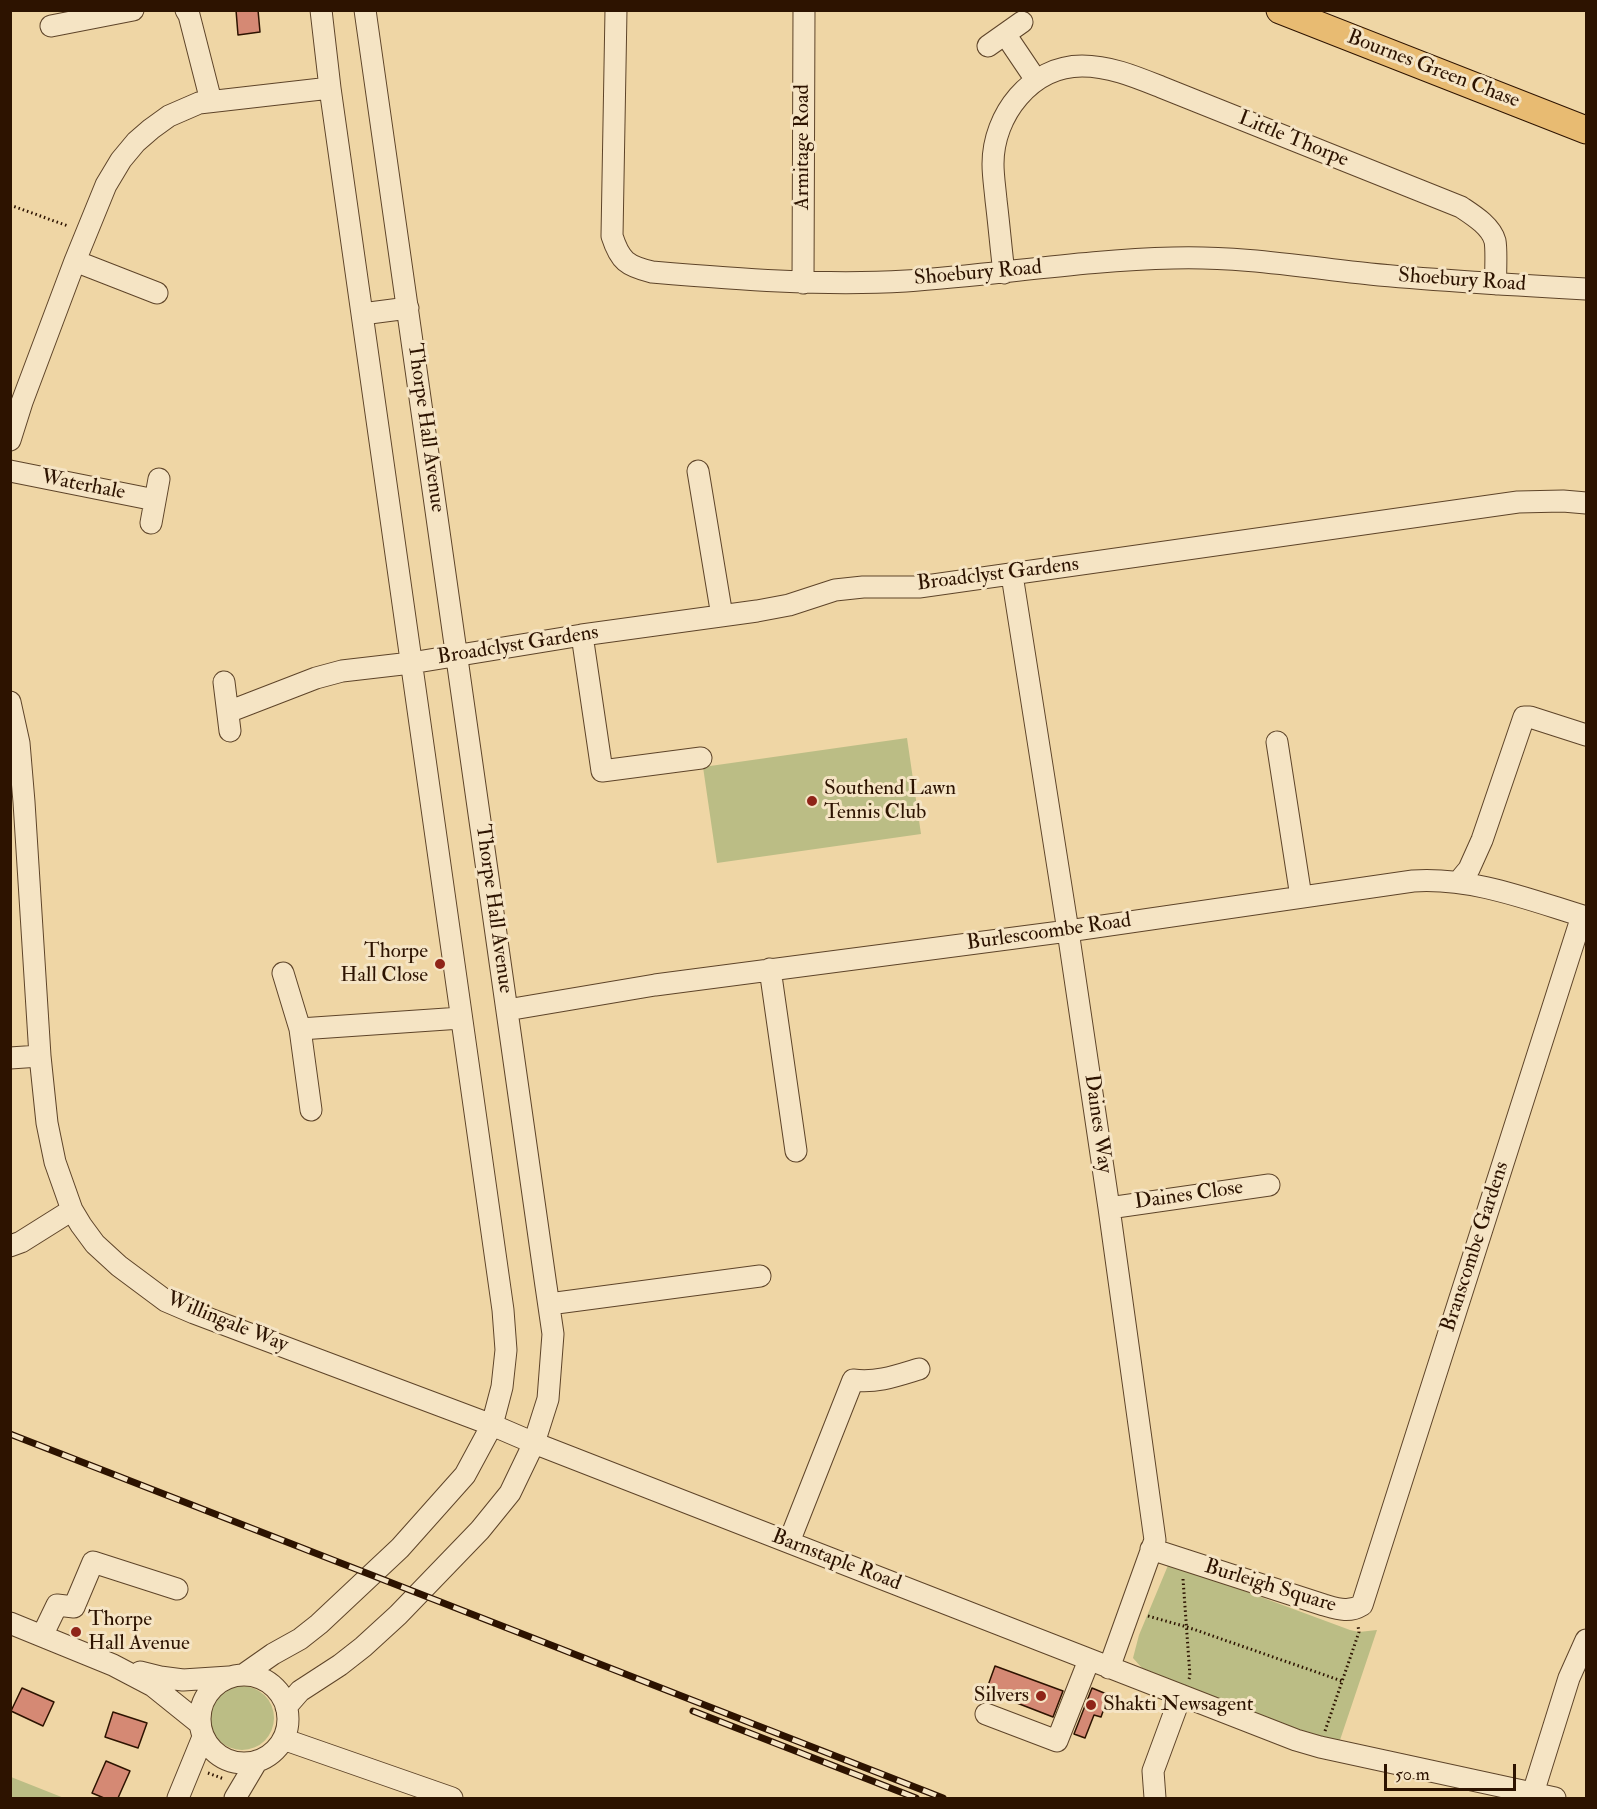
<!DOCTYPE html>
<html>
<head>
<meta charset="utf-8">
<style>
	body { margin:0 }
	#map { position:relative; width:1597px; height:1809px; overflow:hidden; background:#efd6a5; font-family:"IM FELL Double Pica",serif }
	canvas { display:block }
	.frame { position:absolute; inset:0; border:12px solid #2d1300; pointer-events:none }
	.scale { position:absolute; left:1384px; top:1764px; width:132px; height:27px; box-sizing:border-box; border:3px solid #2d1300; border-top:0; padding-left:8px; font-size:18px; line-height:21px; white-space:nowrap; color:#2d1300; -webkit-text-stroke:4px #f5e4c4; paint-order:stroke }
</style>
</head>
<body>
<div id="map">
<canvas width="1597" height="1809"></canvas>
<div class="frame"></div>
<div class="scale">50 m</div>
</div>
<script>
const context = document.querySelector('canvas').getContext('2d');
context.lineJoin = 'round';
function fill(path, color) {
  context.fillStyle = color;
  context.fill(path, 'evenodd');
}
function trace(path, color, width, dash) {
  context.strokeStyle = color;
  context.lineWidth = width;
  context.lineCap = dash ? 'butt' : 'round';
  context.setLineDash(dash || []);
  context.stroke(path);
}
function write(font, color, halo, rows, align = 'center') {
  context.font = font + ' "IM FELL Double Pica",serif';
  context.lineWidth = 6;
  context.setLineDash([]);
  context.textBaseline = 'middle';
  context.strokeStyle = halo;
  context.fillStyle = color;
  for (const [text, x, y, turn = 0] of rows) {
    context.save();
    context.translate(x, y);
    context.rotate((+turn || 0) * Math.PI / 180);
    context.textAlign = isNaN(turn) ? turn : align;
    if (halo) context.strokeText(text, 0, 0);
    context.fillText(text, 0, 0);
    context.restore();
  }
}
const green = new Path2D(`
	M907 738 921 834 717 863 703 767Z
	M1169 1563 1350 1630 1359 1632 1377 1630 1339 1743 1322 1741 1142 1668 1133 1658 1139 1635Z
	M210 1718a32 32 0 1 1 64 0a32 32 0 1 1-64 0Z
	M10 1777H11L64 1798H11Z`);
const building = new Path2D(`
	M236 10H258L260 32 238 35Z
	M995 1666 1063 1691 1053 1717 986 1691Z
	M22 1688 54 1702 43 1726 11 1711Z
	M1092 1688 1109 1695 1101 1717 1094 1715 1085 1738 1074 1734Z
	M113 1712 147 1723 138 1748 105 1737Z
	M106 1761 130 1771 118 1798H104L92 1793Z`);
const path = new Path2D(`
	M10 205 68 226
	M1183 1579 1190 1676 1189 1679
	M1148 1616 1187 1627 1342 1681
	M1325 1731 1359 1632 1358 1626
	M208 1773 224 1779`);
const minor = new Path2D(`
	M186 10 189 15 211 101
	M616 10 612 236C620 261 627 266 652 272 736 279 821 286 906 281 995 275 1084 260 1173 258 1239 256 1305 267 1370 274 1442 281 1514 285 1586 289
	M51 26 133 10
	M1005 34 1036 80
	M988 46 1022 22
	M75 261 157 293
	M1004 273C1001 249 999 224 996 200 995 188 993 176 993 164 993 115 1031 66 1082 66 1110 66 1136 77 1161 87L1461 207C1473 215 1491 226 1495 241 1497 251 1495 273 1496 284
	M803 283 804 10
	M362 314 408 308
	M10 440 22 402 75 261 106 185 121 160 136 142 151 129 169 116 199 103 330 88
	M10 471 155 500
	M698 471 722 616
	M151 523 159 479
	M1012 575 1068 931 1109 1208 1155 1540 1109 1668
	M582 635 602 771 701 758
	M224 682 230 731
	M10 702 19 743 24 802 40 1056 47 1123 55 1162 72 1210 81 1225 95 1244 119 1266 166 1301 194 1313 492 1425 534 1443 1296 1740 1320 1747 1555 1798
	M228 712 316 678 342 671 411 663 582 635 757 611 789 605 835 590 863 587H919L1518 502 1563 501 1586 503
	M1277 742 1301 897
	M1459 881 1469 869 1482 840 1524 717H1530L1586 735
	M770 969 796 1151
	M283 973 300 1029 461 1018
	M507 1010 655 985 1068 931 1413 881C1473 877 1530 900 1586 917
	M300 1029 311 1110
	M10 1058 40 1056
	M1109 1208 1269 1185
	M10 1246 21 1242 72 1210
	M549 1304 760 1276
	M789 1542 853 1380C877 1383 896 1376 919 1369
	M1151 1549 1324 1605C1338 1609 1349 1613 1362 1605L1582 916
	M10 1623 113 1665 153 1686 199 1723
	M42 1636 57 1605 74 1607 93 1562 177 1589
	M140 1672 160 1677 183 1680 229 1677
	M243 1675 273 1654 300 1639 319 1624 400 1548 465 1475 492 1425 502 1387 506 1350 503 1310 330 88 321 10
	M200 1719a44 44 0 1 1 88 0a44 44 0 1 1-88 0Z
	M286 1707 300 1691 340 1665 363 1647 398 1615 480 1530 510 1493 534 1443 548 1399 553 1334 546 1286 365 10
	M986 1714 1057 1741 1089 1660
	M283 1739 452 1798
	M1533 1793 1569 1678 1586 1640
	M178 1798 203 1737
	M235 1798 257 1761
	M1155 1798 1153 1771 1181 1695`);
const major = new Path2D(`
	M1280 10 1586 130`);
const rail = new Path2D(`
	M10 1434 943 1798
	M693 1711 916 1798`);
const markers = [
	[812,801,6,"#8f2418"],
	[440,964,6,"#8f2418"],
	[76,1632,6,"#8f2418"],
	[1041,1696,6,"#8f2418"],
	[1091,1705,6,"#8f2418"]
];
const streetNames = [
	["Bournes Green Chase",1433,70,21],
	["Little Thorpe",1293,140,22],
	["Armitage Road",803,147,-90],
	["Shoebury Road",978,274,-5],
	["Shoebury Road",1462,281,4],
	["Thorpe Hall Avenue",425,428,82],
	["Waterhale",83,486,11],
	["Broadclyst Gardens",998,575,-7],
	["Broadclyst Gardens",518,646,-9],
	["Thorpe Hall Avenue",493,909,82],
	["Burlescoombe Road",1049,933,-8],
	["Daines Way",1097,1124,82],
	["Daines Close",1189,1196,-8],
	["Branscombe Gardens",1476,1247,-72],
	["Willingale Way",227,1323,22],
	["Barnstaple Road",836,1561,21],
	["Burleigh Square",1270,1587,17]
];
const poiNames = [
	["Southend Lawn",824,789],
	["Tennis Club",824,813],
	["Thorpe",428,952,"right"],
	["Hall Close",428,976,"right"],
	["Thorpe",88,1620],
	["Hall Avenue",88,1644],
	["Silvers",1029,1696,"right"],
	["Shakti Newsagent",1103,1705]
];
fill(green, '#bbbd85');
fill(building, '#d58974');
trace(building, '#2d1300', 1.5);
trace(minor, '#5e4429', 23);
trace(major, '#2d1300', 29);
trace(path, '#2d1300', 3, [1.5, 3]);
trace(minor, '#f5e4c4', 21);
trace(major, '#e8bb72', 27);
trace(rail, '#2d1300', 7);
trace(rail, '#f5e4c4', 4.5, [14]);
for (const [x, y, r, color] of markers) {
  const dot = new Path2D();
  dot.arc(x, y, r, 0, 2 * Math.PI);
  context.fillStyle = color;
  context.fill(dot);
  trace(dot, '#f5e4c4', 2);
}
write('21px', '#2d1300', '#f5e4c4', streetNames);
write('21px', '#2d1300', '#f5e4c4', poiNames, 'left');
</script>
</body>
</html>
